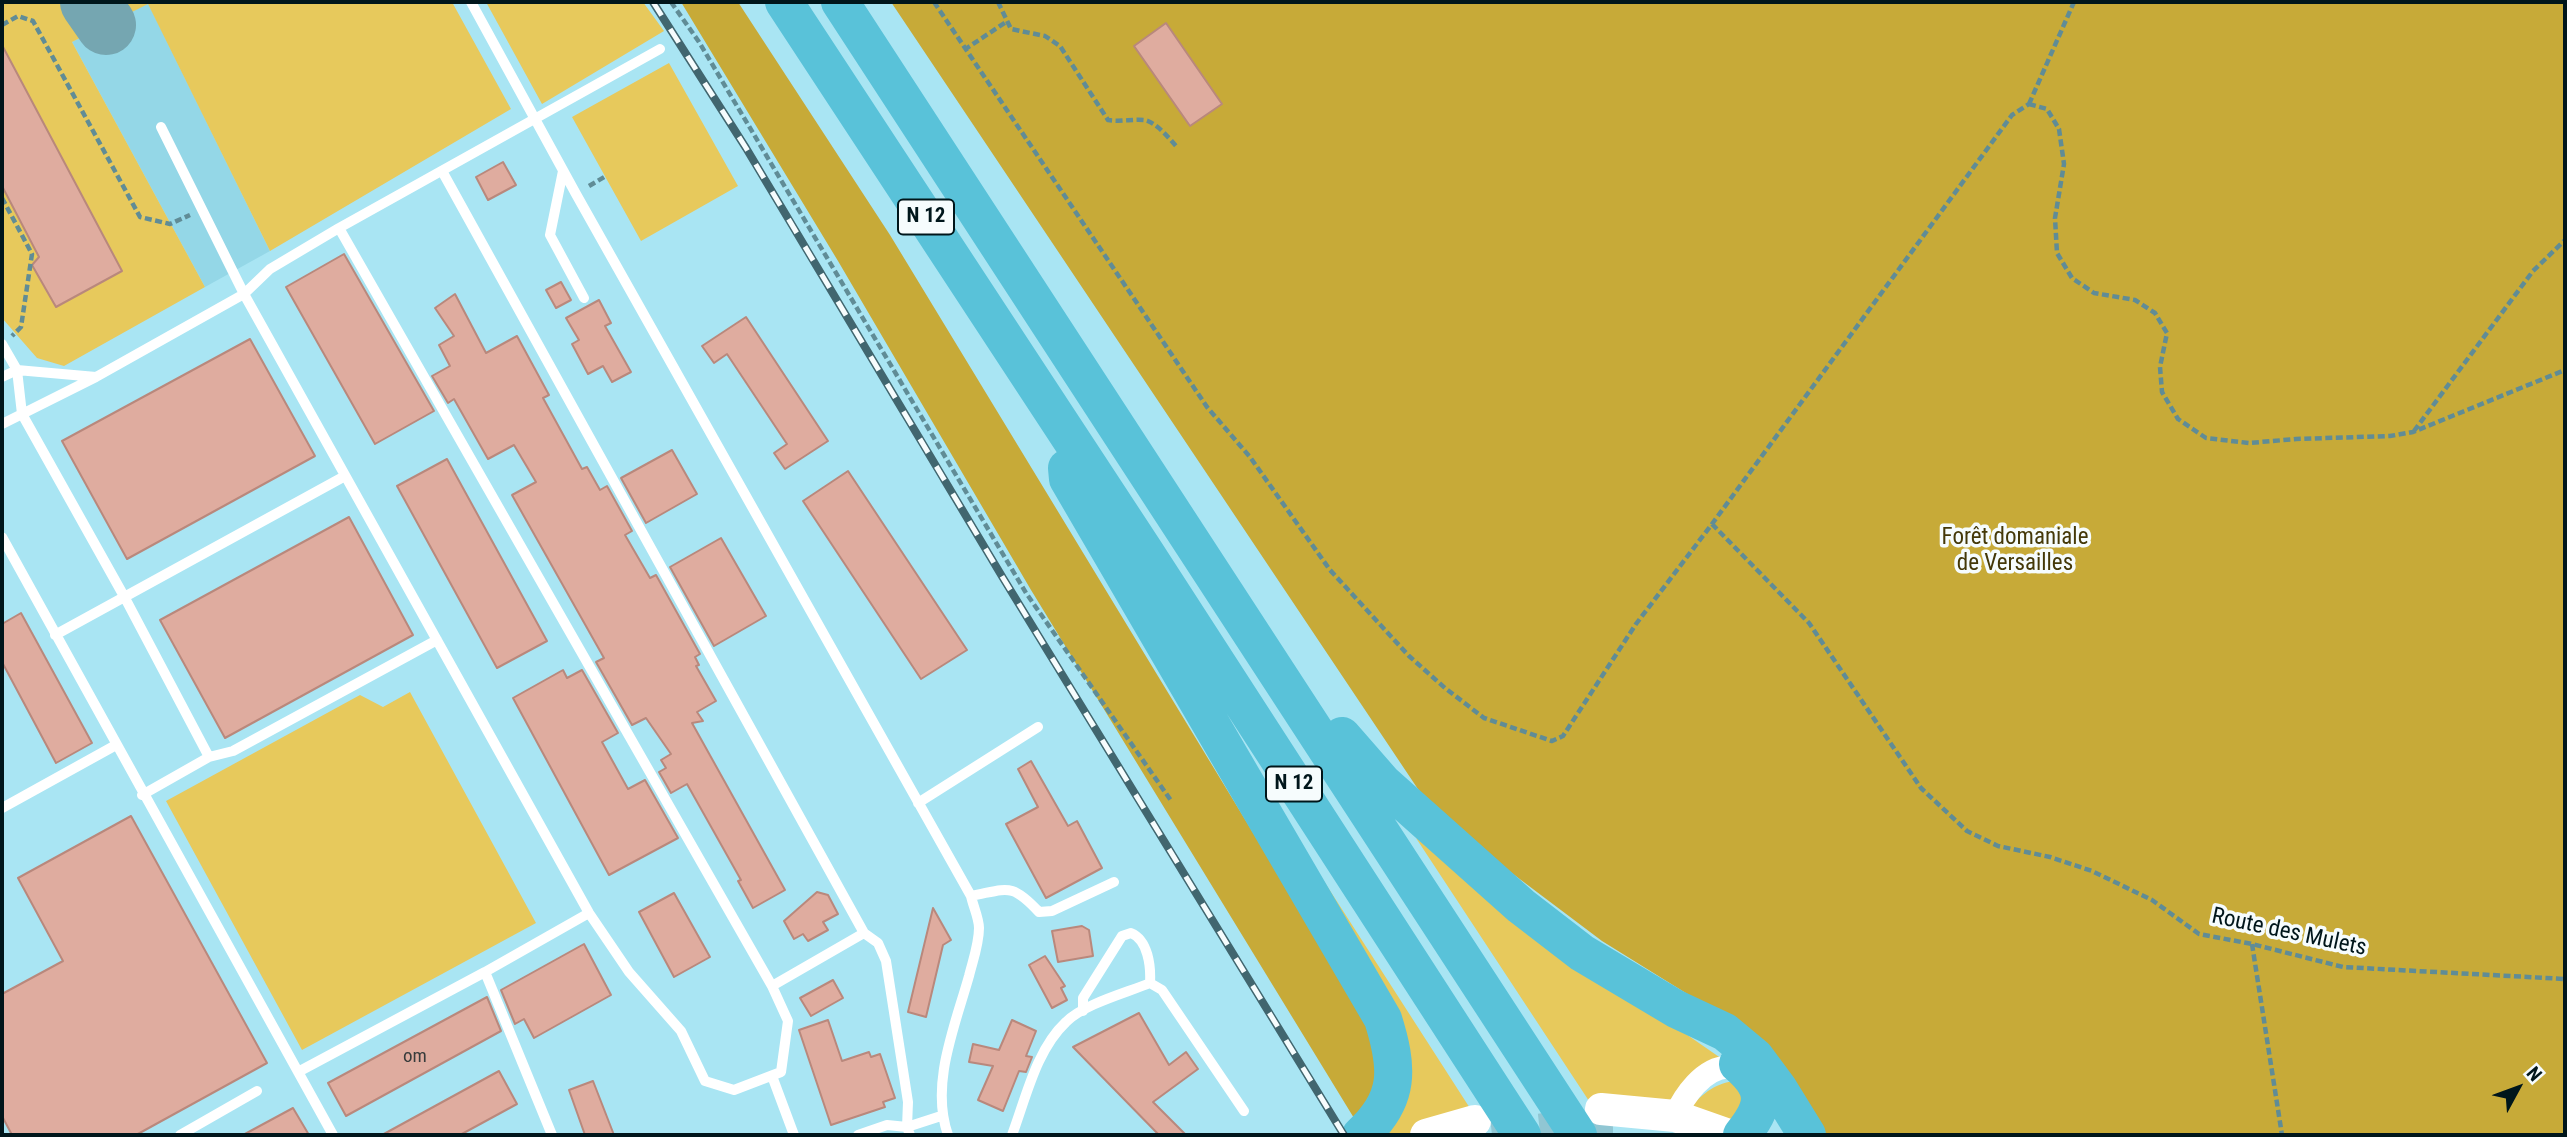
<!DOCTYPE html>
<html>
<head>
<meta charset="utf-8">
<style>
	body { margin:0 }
	#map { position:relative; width:2567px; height:1137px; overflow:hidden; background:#a9e5f3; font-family:"Roboto Condensed",sans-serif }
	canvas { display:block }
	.frame { position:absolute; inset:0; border:4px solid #00161b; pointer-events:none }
	.north { position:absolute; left:2483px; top:1053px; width:70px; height:70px; -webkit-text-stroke:5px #f6fcfd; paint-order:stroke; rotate:49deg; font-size:19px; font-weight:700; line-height:28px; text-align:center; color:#00161b }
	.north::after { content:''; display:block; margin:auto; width:24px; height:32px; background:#00161b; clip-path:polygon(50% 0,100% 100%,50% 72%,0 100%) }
</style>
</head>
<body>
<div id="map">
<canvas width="2567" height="1137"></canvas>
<div class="frame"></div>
<div class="north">N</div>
</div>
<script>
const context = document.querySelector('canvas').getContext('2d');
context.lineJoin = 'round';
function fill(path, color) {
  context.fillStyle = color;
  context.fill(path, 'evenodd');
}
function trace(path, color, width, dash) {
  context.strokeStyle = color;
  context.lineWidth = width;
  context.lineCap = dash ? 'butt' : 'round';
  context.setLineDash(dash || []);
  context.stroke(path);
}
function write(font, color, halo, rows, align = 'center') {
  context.font = font + ' "Roboto Condensed",sans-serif';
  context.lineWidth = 7;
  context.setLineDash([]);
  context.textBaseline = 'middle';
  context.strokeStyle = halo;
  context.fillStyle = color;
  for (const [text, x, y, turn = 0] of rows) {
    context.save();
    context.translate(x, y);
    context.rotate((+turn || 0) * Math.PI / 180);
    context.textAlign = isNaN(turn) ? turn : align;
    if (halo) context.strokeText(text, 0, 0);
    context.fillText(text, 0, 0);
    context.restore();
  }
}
const built = new Path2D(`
	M148 3 270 251 205 287 72 42Z`);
const green = new Path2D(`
	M2 2H452L511 109 270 251 148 4 72 42 205 287 64 366 37 358 2 318Z
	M486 2H643L664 31 542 104Z
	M669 63 738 186 641 241 572 117Z
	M410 692 536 923 302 1050 166 801 360 695 383 707Z
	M1416 838 1683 1032 1725 1061 1672 1104 1589 1101Z
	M1318 872 1475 1116 1411 1135H1377Z
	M1737 1081 1746 1086 1737 1132 1690 1108C1703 1093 1717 1082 1737 1081Z`);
const forest = new Path2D(`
	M681 2H738L890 235 1373 1030 1379 1081 1357 1123 1031 590 838 261Z
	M891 2H2565V1135H1826L1747 1031 1602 941 1436 816Z`);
const taxiway = new Path2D(`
	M90 2 106 25`);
const building = new Path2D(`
	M1166 23 1222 104 1190 126 1134 46Z
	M2 45 122 271 56 307 32 265 39 257 2 186Z
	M503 162 516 185 488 200 476 177Z
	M344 254 434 411 375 444 286 287Z
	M561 282 571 300 556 308 546 290Z
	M455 294 486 353 517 336 549 395 543 398 582 469 587 467 600 490 607 486 632 531 625 535 650 578 656 575 700 654 695 657 699 665 696 666 716 701 697 712 703 721 692 723 785 890 753 908 738 881 741 880 687 784 671 793 659 772 666 768 661 760 671 754 646 718 632 725 596 662 604 658 512 495 536 482 514 445 488 459 454 399 448 403 432 376 450 366 439 345 454 336 435 308Z
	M599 300 611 323 605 326 631 372 612 382 603 366 588 374 572 344 579 340 566 318Z
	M746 317 828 441 785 469 774 453 787 444 727 354 714 363 702 346Z
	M250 339 315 456 127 559 62 441Z
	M672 450 697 494 646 523 621 478Z
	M447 459 547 641 497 668 397 486Z
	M848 471 967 650 921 679 803 501Z
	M349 517 413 635 225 738 160 620Z
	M721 538 766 616 714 646 670 567Z
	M21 613 92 743 56 763 2 662V624Z
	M563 670 567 678 582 670 618 733 602 742 628 789 645 780 678 838 609 875 513 698Z
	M1031 761 1068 826 1077 821 1102 868 1046 898 1006 824 1038 807 1018 769Z
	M131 816 267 1063 136 1135H12L2 1116V994L63 961 18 878Z
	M817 892 828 895 838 914 823 922 828 930 808 941 803 934 794 939 784 921Z
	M674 893 710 957 674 977 639 912Z
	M933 908 951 940 943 945 926 1017 908 1012Z
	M1082 926 1089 930 1093 956 1058 962 1052 931Z
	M584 944 611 995 534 1038 524 1019 515 1024 501 990Z
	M1045 956 1065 986 1061 988 1067 1000 1052 1008 1029 965Z
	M833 980 843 998 811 1016 800 998Z
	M487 997 501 1031 346 1116 328 1083Z
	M1139 1013 1169 1065 1186 1052 1198 1069 1153 1102 1186 1135H1159L1073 1047Z
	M828 1020 842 1061 869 1052 871 1057 880 1054 895 1098 883 1102 885 1107 831 1125 799 1030Z
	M1012 1020 1036 1031 1026 1056 1032 1057 1026 1072 1019 1071 1003 1111 978 1100 993 1066 969 1062 973 1044 999 1050Z
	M499 1071 517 1104 460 1135H382Z
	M593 1081 614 1135H585L569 1090Z
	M293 1108 309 1135H243Z`);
const secondaryTunnel = new Path2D(`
	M1492 1135 1553 1128H1613`);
const path = new Path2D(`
	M671 2 699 42 1026 593 1172 802
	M934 2 1207 407 1250 457 1330 570 1409 656 1445 688 1484 718 1552 741 1563 736 1636 624 1712 524 2012 115 2029 104
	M998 2 1011 29 1045 36 1060 46 1108 120C1120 122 1132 119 1144 120 1156 122 1168 137 1176 146
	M2 25 18 16 33 21 140 217 170 224 190 215
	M964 50 1006 22
	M2029 104 2047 109 2059 129 2064 164 2055 218 2057 253 2072 278 2094 293 2135 300 2155 313 2167 333 2160 367 2162 392 2178 419 2206 438 2249 443 2296 439 2390 436 2413 432 2565 370
	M2029 104 2074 2
	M589 186 606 176
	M2 198 32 254 21 327 12 336
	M2414 431 2533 271 2565 240
	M1712 524 1809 623 1921 788 1967 831 1998 846 2050 857 2092 871 2152 900 2199 934 2252 944 2343 967 2565 979
	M2252 944 2282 1135`);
const lane = new Path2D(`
	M471 2 576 194 971 896C973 906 979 918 979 928 979 944 973 960 969 976 955 1026 930 1084 948 1135
	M161 127 244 294 589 913 629 972 681 1031 705 1081 734 1090 781 1072 788 1021 772 986 339 228
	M442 171 864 933 772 986
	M563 171 550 235 584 298
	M2 344 17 370 22 414 125 598 209 757 142 795
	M2 377 17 370 96 377
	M2 424 96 377 244 294 270 269 339 228 660 49
	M2 537 333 1135
	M55 635 345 476
	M209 757 233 751 437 640
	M918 803 1038 727
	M2 808 116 745
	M971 896C1008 889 1011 882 1039 912L1052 911 1114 882
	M864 933 878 943 886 961 908 1102 907 1127 941 1116
	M485 972 552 1135
	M1083 1011V998L1122 936 1131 933C1148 940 1151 966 1150 983
	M298 1072 485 972 589 913
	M772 1076 794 1135
	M180 1135 257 1091
	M858 1135 887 1125 907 1127 910 1135
	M1012 1135C1026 1098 1036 1050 1066 1022 1084 1004 1126 993 1150 983L1162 990 1244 1111`);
const street = new Path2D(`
	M1675 1116C1684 1096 1703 1068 1728 1067 1734 1067 1740 1069 1746 1070`);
const secondary = new Path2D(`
	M1601 1109 1675 1116 1729 1135
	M1426 1135 1475 1121`);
const highway = new Path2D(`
	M784 2 1143 549 1522 1135
	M840 2 1578 1135
	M1067 468 1068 479 1383 1019C1398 1067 1401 1099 1361 1135
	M1342 736 1383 783 1521 906 1582 953 1676 1009 1725 1032 1755 1057 1778 1088 1807 1135
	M1738 1064C1768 1090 1765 1106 1742 1135`);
const rail = new Path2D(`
	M653 2 746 148 1003 578 1344 1135`);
const numberNames = [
	["om",415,1057]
];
const shields = [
	[926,217,56],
	[1294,784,56]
];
const shieldNames = [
	["N 12",926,217],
	["N 12",1294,784]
];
const parkNames = [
	["Forêt domaniale",2015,538],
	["de Versailles",2015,564]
];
const streetNames = [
	["Route des Mulets",2289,933,12]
];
fill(built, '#94d7e7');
fill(green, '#e7c95c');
fill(forest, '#c7aa38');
trace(taxiway, '#75a6b1', 60);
fill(building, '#dfac9f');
trace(building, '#b9887c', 2);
trace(secondaryTunnel, '#90c6d3', 32, [32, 16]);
trace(path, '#608c96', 4.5, [7, 3.5]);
trace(lane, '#fff', 10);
trace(street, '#fff', 23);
trace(secondary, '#fff', 32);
trace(highway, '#59c2d9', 38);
trace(rail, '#41666f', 8);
trace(rail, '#f6fcfd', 5, [16]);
write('19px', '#383c3c', null, numberNames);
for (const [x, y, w] of shields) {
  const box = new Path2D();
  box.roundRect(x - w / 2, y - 17.5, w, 35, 5);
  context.fillStyle = '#f6fcfd';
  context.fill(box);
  trace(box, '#00161b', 2);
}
write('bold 21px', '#00161b', null, shieldNames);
write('23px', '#443808', '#f6fcfd', parkNames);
write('23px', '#00161b', '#f6fcfd', streetNames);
</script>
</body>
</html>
